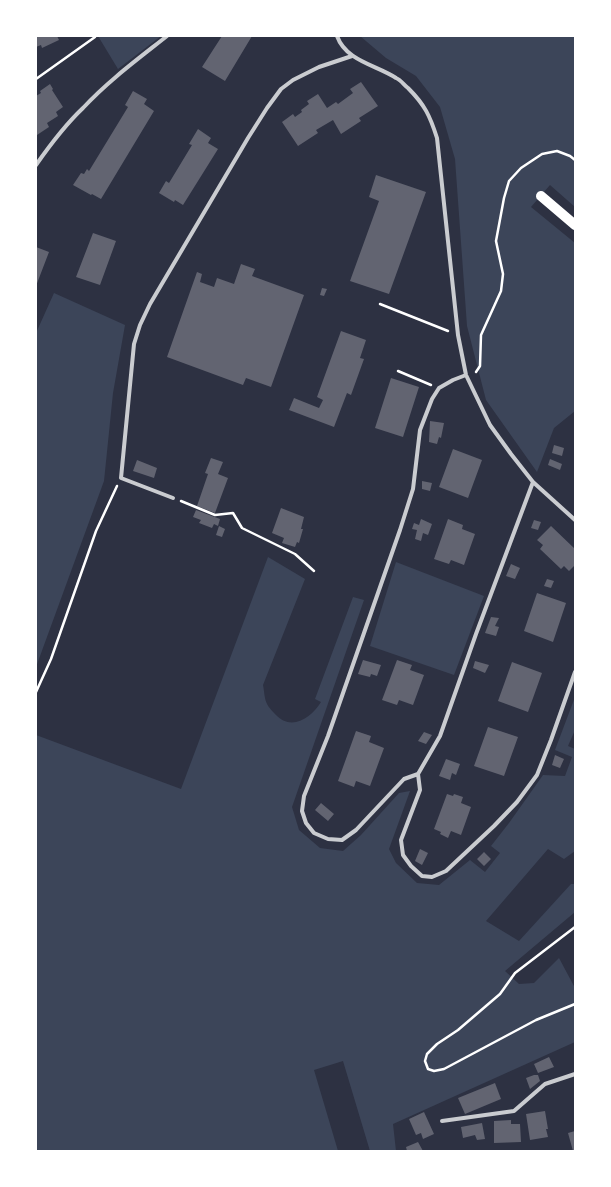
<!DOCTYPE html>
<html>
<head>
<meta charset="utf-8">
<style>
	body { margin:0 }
	#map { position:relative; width:611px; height:1187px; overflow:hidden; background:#2d3142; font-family:Signika,sans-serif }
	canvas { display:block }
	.frame { position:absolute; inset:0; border:37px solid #fff; pointer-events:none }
</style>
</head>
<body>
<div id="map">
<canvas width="611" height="1187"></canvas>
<div class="frame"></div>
</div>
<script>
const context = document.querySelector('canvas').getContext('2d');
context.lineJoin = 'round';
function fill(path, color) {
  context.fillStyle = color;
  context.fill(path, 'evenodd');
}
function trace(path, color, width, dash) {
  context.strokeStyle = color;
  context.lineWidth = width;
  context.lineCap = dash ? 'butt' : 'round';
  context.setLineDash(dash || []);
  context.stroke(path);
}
const green = new Path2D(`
	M98 36H161L118 69Z
	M360 36H575V207L550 185 531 207 575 243V411L554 428 537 472 486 400 467 326 455 159 440 107 416 76 386 58Z
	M54 293 125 325 113 393 104 481 36 667V333Z
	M268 557 305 579 263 685C264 689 264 694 265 698 266 704 270 709 275 714 291 732 311 718 321 702L315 699 353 597 364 600 292 807 299 830 320 848 343 851 361 835 399 793 410 791 389 849 396 863 417 883 439 885 470 860 485 872 500 853 491 846 509 823 543 775 565 776 572 757 555 750 575 697V730L568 746 575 749V851L564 859 548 849 486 921 519 941 571 884H575V912L505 971 519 984 534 983 559 958 575 988V1042L393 1124 396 1151H370L343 1061 314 1070 338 1151H36V735L181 789Z
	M396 562 484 596 454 675 370 646Z`);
const building = new Path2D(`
	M36 36H57L59 40 42 48 41 45 36 47Z
	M222 36H252L225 81 202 67Z
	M361 82 378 106 359 118 361 121 341 134 333 120 316 130 318 133 298 146 282 122 293 114 295 117 302 112 301 110 309 104 307 101 318 94 327 108 336 102 338 104 353 93 350 89Z
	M50 84 53 89 52 90 63 107 56 112 58 116 47 123 49 127 37 135 36 133V96L41 93 40 91Z
	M133 91 147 99 144 104 154 111 101 199 92 194 91 195 73 185 81 173 84 174 87 169 89 171 128 107 125 105Z
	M198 129 211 138 208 143 218 149 183 205 175 200 174 202 159 193 166 181 169 183 192 145 189 144Z
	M376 175 426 192 389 294 350 281 379 201 369 197Z
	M93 233 116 241 100 285 76 277Z
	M36 247 49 252 36 286Z
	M241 264 255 269 252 276 304 295 271 387 246 378 243 385 167 357 197 272 202 274 200 282 214 287 217 278 234 284Z
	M322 288 327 289 324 296 320 295Z
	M341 331 366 340 360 358 364 359 351 395 347 393 334 427 289 410 294 398 319 408 323 400 317 397Z
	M391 378 419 387 403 437 375 428Z
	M430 421 444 423 441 438 439 437 437 444 429 442Z
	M554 445 564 448 562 456 552 453Z
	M453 449 482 460 468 498 439 487Z
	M211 458 223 462 218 474 228 478 215 513 197 506 208 474 205 473Z
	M550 459 562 464 560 470 548 465Z
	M137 460 157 468 154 478 133 471Z
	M422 481 432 483 430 491 422 489Z
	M281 508 304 517 301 529H303L299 543 297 542 295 547 282 543 284 538 272 533Z
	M196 510 220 519 218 526 214 524 212 528 199 523 201 520 193 517Z
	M421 519 432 524 428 535 423 533 421 541 415 539 417 530 412 529 414 523 419 525Z
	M448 519 463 525 462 529 475 534 464 565 451 560 449 564 434 559Z
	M534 520 541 522 538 530 531 528Z
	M219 526 225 529 222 537 216 535Z
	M551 526 575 549V565L569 571 564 566 561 569 540 549 543 545 537 540Z
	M511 564 520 568 515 579 506 576Z
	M547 579 554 581 551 588 544 586Z
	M537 593 566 603 553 642 524 631Z
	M491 617 499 618 495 626 499 627 496 636 485 633Z
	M363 660 381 665 377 676 371 674 370 677 358 674Z
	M397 660 412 665 410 670 424 675 413 705 399 700 397 705 382 700Z
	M475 661 489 665 485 673 473 668Z
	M512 662 542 673 528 712 498 701Z
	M488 727 518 737 504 776 474 766Z
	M356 731 371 736 369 742 384 748 370 786 356 781 354 787 338 781Z
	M424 732 432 735 426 744 418 741Z
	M555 755 564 759 560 768 552 765Z
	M446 759 460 764 456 775 452 773 450 780 439 776Z
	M447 794 453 796 454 794 463 797 461 803 471 807 461 835 451 831 448 838 440 834 441 832 434 829Z
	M321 803 334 814 328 821 315 810Z
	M420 849 428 853 422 865 415 861Z
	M484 852 491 859 484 866 477 859Z
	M549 1057 554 1067 538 1073 534 1064Z
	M534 1075H538L540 1081 530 1089 526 1078Z
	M495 1083 501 1099 465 1114 458 1098Z
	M545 1111 548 1129H546L548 1137 530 1140 526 1114Z
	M424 1112 434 1134 423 1139 421 1133 416 1135 409 1119Z
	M511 1120V1124H520L521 1142 494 1143V1121Z
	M482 1123 485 1139 477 1140 475 1135 463 1138 461 1127Z
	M575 1131V1151H573L568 1133Z
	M418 1142 423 1151H407L406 1147Z`);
const path = new Path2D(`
	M36 79 95 37
	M380 304 448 331
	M398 371 431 385
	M476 372 480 366 481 335 501 291 503 274 496 241 504 198 509 181 521 168 542 154 557 151 570 156 575 160
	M181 501 215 515 233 513 242 528 295 554 314 571
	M36 692 51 659 96 531 117 486
	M575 927 515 973 500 994 458 1030 437 1044 427 1054 425 1061 428 1069 434 1071 444 1069 536 1020 575 1004`);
const minor = new Path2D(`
	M337 36C346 61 376 65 396 78 401 80 404 85 408 88 425 105 430 116 437 138L458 335 466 375 490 425 511 454 533 482 575 520
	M36 165C50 145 65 125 83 108 108 81 138 59 167 36
	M466 375 453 380 439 388 432 399 420 430 413 489 400 530 328 736 304 796 302 811 306 823 314 833 328 839 342 840 356 830 404 779 418 774 440 736 476 634 533 482
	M173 498 121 478 134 344 140 325 150 304 248 138 267 108 281 89 293 80 319 67 352 56
	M418 774 420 790 401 840 403 855 411 866 422 876 432 877 446 871 494 826 517 802 537 775 551 740 575 672
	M442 1121 514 1111 545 1084 575 1074`);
const primary = new Path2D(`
	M541 196 575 225`);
fill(green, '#3c4559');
fill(building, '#626471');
trace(path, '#fff', 2.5);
trace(minor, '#caccd0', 4);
trace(primary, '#fff', 10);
</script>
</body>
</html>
